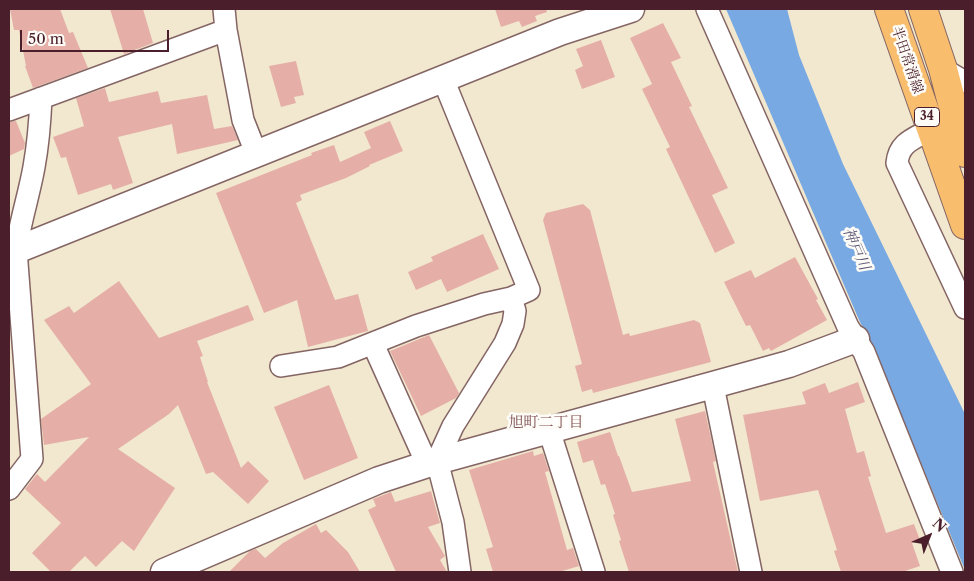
<!DOCTYPE html>
<html>
<head>
<meta charset="utf-8">
<style>
	body { margin:0 }
	#map { position:relative; width:974px; height:581px; overflow:hidden; background:#f1e8cf; font-family:"Libre Caslon Text",serif }
	canvas { display:block }
	.frame { position:absolute; inset:0; border:10px solid #4a1f2b; pointer-events:none }
	.north { position:absolute; left:904px; top:511px; width:50px; height:50px; -webkit-text-stroke:4px #fdfcf7; paint-order:stroke; rotate:44deg; font-size:14px; font-weight:700; line-height:20px; text-align:center; color:#4a1f2b }
	.north::after { content:''; display:block; margin:auto; width:18px; height:22px; background:#4a1f2b; clip-path:polygon(50% 0,100% 100%,50% 72%,0 100%) }
	.scale { position:absolute; left:20px; top:30px; width:149px; height:22px; box-sizing:border-box; border:2px solid #4a1f2b; border-top:0; padding-left:6px; font-size:15px; line-height:18px; white-space:nowrap; color:#4a1f2b; -webkit-text-stroke:4px #fdfcf7; paint-order:stroke }
</style>
</head>
<body>
<div id="map">
<canvas width="974" height="581"></canvas>
<div class="frame"></div>
<div class="north">N</div>
<div class="scale">50 m</div>
</div>
<script>
const context = document.querySelector('canvas').getContext('2d');
context.lineJoin = 'round';
function fill(path, color) {
  context.fillStyle = color;
  context.fill(path, 'evenodd');
}
function trace(path, color, width, dash) {
  context.strokeStyle = color;
  context.lineWidth = width;
  context.lineCap = dash ? 'butt' : 'round';
  context.setLineDash(dash || []);
  context.stroke(path);
}
function write(font, color, halo, rows, align = 'center') {
  context.font = font + ' "Libre Caslon Text","Noto Serif JP",serif';
  context.lineWidth = 5;
  context.setLineDash([]);
  context.textBaseline = 'middle';
  context.strokeStyle = halo;
  context.fillStyle = color;
  for (const [text, x, y, turn = 0] of rows) {
    context.save();
    context.translate(x, y);
    context.rotate((+turn || 0) * Math.PI / 180);
    context.textAlign = isNaN(turn) ? turn : align;
    if (halo) context.strokeText(text, 0, 0);
    context.fillText(text, 0, 0);
    context.restore();
  }
}
const water = new Path2D(`
	M726 9H787L799 55 843 164 965 414V570L876 354 859 320Z`);
const building = new Path2D(`
	M10 9H60L69 33 73 32 88 68 33 88 25 66H26L19 30H14Z
	M110 9H143L153 43 124 54Z
	M495 9H546L547 12 535 16 537 21 522 27 519 21 501 27Z
	M663 23 681 58 671 62 692 106 689 107 728 188 712 195 735 243 715 253 666 149 670 147 642 89 652 84 630 38Z
	M601 40 615 77 582 89 575 70 583 66 576 49Z
	M296 61 304 95 294 97 296 103 281 107 269 66Z
	M105 88 109 102 158 91 161 103 207 95 214 129 232 126 238 140 177 154 172 124 118 137 133 183 113 190 111 184 78 195 66 157 61 158 53 137 84 126 76 98Z
	M16 121 25 143 24 149 9 156V122Z
	M390 121 403 151 369 165 370 166 346 178 300 195 302 200 296 203 335 300 358 294 368 331 308 347 297 300 264 313 216 193 312 155 311 153 334 145 340 162 371 148 364 132Z
	M583 204 590 210 623 335 629 333 630 336 694 320 700 323 711 362 593 393 592 389 582 392 575 366 582 364 543 220 546 213Z
	M483 234 499 269 447 292 441 279 416 290 408 272 433 261 431 257Z
	M795 257 818 299 816 300 827 320 771 351 769 348 763 351 750 325 746 326 724 282 751 270 755 278Z
	M119 281 159 338 248 305 254 320 197 341 203 356 200 357 208 382H207L241 468 248 461 269 481 248 504 213 472 206 474 178 405 169 414 118 449 175 488 134 551 122 541 96 567 85 556 69 572H51L32 553 61 523 25 489 37 474 45 482 89 437 44 445 41 419 91 384 44 320 69 306 74 313Z
	M429 335 459 393 456 398 421 416 390 351Z
	M858 382 865 402 845 409 857 453 864 451 871 476 868 477 886 533 914 524 920 540 912 543 920 566 902 572H841L834 551 837 550 818 490 760 501 743 415 806 404 802 392 825 383 829 393Z
	M329 385 358 458 304 480 274 407Z
	M705 411 716 461 713 462 738 572H629L619 541 621 540 613 515 615 514 605 484 601 485 593 460 583 463 577 442 610 432 618 456H619L632 492 691 481 675 419Z
	M533 451 534 456 543 453 549 471 545 472 567 550 573 548 579 566 559 572H493L486 549 493 547 469 470Z
	M431 491 440 523 428 527 445 556 440 560 447 572H396L368 510 376 506 373 499 391 492 395 502Z
	M316 524 321 533 326 530 348 552 360 572H229L250 551 256 549 265 558 283 543Z`);
const minor = new Path2D(`
	M224 9 226 30 243 120 256 153
	M707 9 848 327 864 352 952 572
	M943 69 965 82
	M443 79 529 290 511 298 515 311 513 324 505 343 453 426 437 461 453 522 460 572
	M9 110 226 30
	M931 129C914 139 899 142 897 163L965 308
	M373 344 427 464
	M281 366 338 357 416 326 484 304 511 298
	M713 386 751 572
	M549 430 594 572
	M9 489 32 459 16 250C20 222 29 195 34 167 38 145 40 121 41 98`);
const tertiary = new Path2D(`
	M9 253 560 32 631 9
	M164 572 379 480 437 461 789 364 856 339`);
const primary = new Path2D(`
	M889 9 965 225
	M923 9 943 69 965 153`);
const shields = [
	[927,117,25]
];
const shieldNames = [
	["34",927,117]
];
const streetNames = [
	["半田常滑線",907,60,71]
];
const waterNames = [
	["神戸川",856,249,66]
];
const neighbourhoodNames = [
	["旭町二丁目",546,423]
];
fill(water, '#78a9e3');
fill(building, '#e5afa8');
trace(minor, '#846564', 24);
trace(tertiary, '#846564', 29);
trace(primary, '#846564', 30);
trace(minor, '#fff', 21);
trace(tertiary, '#fff', 26);
trace(primary, '#f9be6d', 28);
for (const [x, y, w] of shields) {
  const box = new Path2D();
  box.roundRect(x - w / 2, y - 9.5, w, 19, 4);
  context.fillStyle = '#fdfcf7';
  context.fill(box);
  trace(box, '#4a1f2b', 1);
}
write('bold 12px', '#4a1f2b', null, shieldNames);
write('14px', '#4a1f2b', '#fdfcf7', streetNames);
write('italic 15px', '#5c5675', '#fdfcf7', waterNames);
write('15px', '#805157', '#fdfcf7', neighbourhoodNames);
</script>
</body>
</html>
